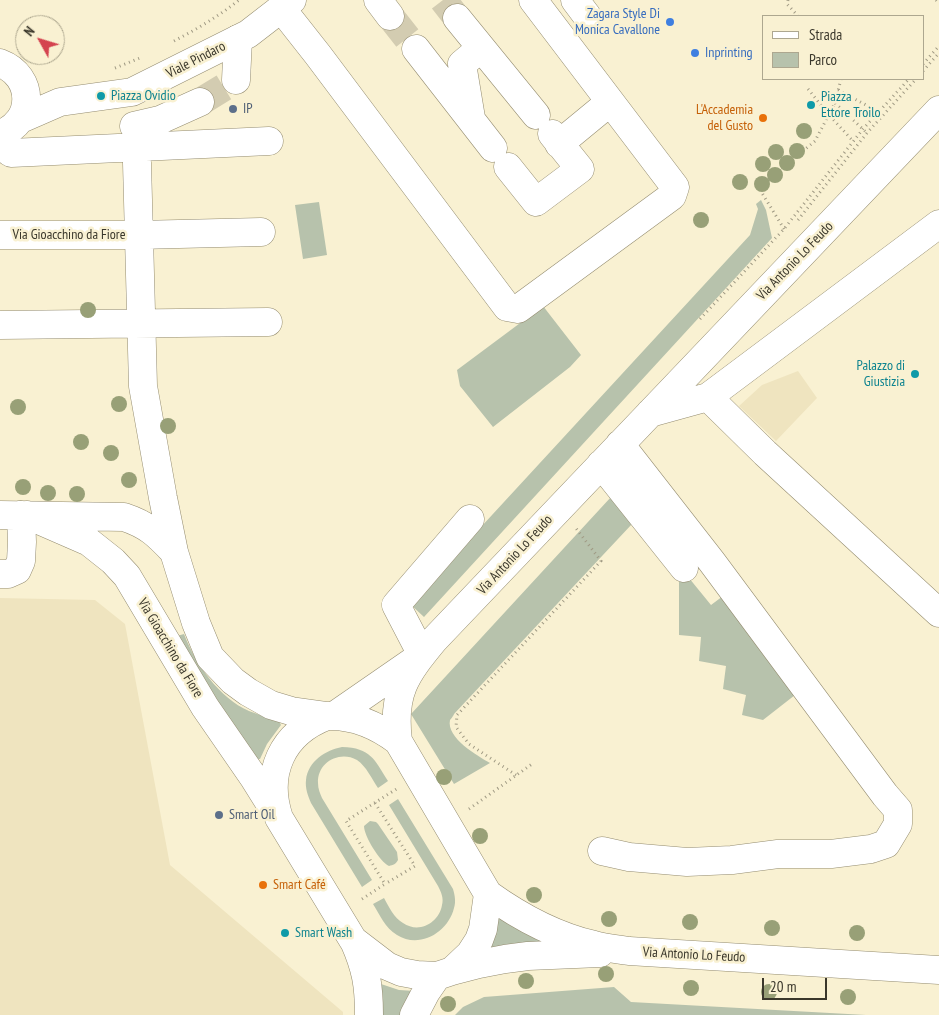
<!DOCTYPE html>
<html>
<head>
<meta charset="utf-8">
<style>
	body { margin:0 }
	#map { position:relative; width:939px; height:1015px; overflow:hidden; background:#f9f1d2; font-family:"PT Sans Narrow",sans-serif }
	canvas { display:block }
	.legend { position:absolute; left:762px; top:15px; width:162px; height:65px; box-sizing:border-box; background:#f9f1d2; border:1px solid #ada78f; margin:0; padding:6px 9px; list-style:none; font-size:15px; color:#3a372b }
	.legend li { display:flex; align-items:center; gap:10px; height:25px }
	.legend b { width:25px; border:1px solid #ada78f }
	.north { position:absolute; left:15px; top:15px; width:50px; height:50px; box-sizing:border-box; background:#f9f1d2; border:1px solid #ada78f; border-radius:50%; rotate:309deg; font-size:14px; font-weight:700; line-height:20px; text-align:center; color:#3a372b }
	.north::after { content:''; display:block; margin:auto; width:18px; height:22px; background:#d4434f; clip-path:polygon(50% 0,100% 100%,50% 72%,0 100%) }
	.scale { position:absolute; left:762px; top:978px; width:65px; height:22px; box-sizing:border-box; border:2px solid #3a372b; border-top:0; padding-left:6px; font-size:15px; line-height:18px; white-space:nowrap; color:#3a372b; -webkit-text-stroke:4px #f9f1d2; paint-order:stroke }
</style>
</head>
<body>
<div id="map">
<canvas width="939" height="1015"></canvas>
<ul class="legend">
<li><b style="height:6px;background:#fff"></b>Strada</li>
<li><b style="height:14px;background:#b7c2ac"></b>Parco</li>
</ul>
<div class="north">N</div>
<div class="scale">20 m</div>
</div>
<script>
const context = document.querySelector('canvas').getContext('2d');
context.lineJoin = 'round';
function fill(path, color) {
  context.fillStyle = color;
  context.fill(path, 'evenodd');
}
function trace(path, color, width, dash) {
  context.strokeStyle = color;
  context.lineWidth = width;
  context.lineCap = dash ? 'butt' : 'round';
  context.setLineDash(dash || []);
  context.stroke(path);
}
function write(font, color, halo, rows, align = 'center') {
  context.font = font + ' "PT Sans Narrow",sans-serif';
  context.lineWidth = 5;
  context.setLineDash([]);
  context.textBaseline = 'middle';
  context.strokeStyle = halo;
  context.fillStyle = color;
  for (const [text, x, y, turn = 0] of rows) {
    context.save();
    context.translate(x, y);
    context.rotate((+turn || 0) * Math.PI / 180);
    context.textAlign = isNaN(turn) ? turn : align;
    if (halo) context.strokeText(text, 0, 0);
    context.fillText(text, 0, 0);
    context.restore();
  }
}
const built = new Path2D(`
	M798 371 817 398 776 441 739 406 762 385Z
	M0 598 95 600 125 624 170 865 343 1012V1015H0Z`);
const green = new Path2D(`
	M761 200 766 210 772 238 424 617 410 604 750 235 758 209 756 204Z
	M319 202 327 255 303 259 295 205Z
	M543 306 581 355 570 367 493 427 460 386 457 370Z
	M611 497 632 524 454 714C454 715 451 719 450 720 446 738 478 756 490 763L454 784 411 714Z
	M689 578 711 605 723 596 795 695 763 720 742 715 746 695 723 689 726 666 699 661 701 637 679 635V582Z
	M184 634C195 663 219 698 249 711 259 715 269 718 279 721L281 725 267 744 260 759H257L194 671 177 636Z
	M342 747C371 748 374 759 388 781L378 788C372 779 366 766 357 760 339 750 317 763 318 783 318 789 320 793 322 798L372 880 362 887 311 803C308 796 305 788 306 780 308 761 326 750 342 747Z
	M398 799 453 889C455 896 456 902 454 908 448 933 419 949 397 935 385 928 380 915 373 904L384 898C389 907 394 918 403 923 419 934 439 923 442 905 444 898 441 892 438 886L389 805Z
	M370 821 376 822 378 824 397 852 398 860C396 864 393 865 389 866 380 862 364 836 364 826Z
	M495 908 553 942 480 960Z
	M381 984 399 990 415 991 404 1015H382V995Z
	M614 987 631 1002 866 1015H455L463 1007 484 997Z`);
const minorTunnel = new Path2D(`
	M443 0 457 18
	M390 16 416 49
	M200 102 236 80`);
const path = new Path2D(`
	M788 0 787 4 798 16
	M936 0 939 3
	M174 41C197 29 219 16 239 0
	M923 64 939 46
	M115 68 140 58
	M923 71 939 53
	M841 79 835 103 867 133
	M808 89 829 115 853 141
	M838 90 879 112
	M798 220 867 133 916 79
	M784 229 759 188 815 141 835 103
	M700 319 784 229 863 129 909 79
	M516 775 469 744 456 727 457 715 601 561 575 527
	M375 803 415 866 385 884
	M469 809 532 764
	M362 899 385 884 346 821 398 788`);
const minor = new Path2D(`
	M378 0 390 16
	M575 0 587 16
	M281 8 318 55 507 307 518 309 672 196 675 187 533 0
	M457 18 536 115
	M416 49 493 148
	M236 80 238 39
	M471 118 462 64 481 48
	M134 126 160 120 200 102
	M559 144 610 102
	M3 147 11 153 269 141
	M137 163 143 386 163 498 174 552 196 623 210 657 233 681 248 692 271 705 291 711 327 716
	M508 167 536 202 580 169 552 134
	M0 235H138L261 232
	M0 325 268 322
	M708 397 765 453 939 613
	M650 413 708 397 939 224
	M601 464 684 568
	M0 515 124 517C148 525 157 534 174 552
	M27 515 89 542 113 561 127 576 205 707 254 778 274 810
	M0 574H8L17 570 21 561 22 542 21 515
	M422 655 396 605 470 519
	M327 716C353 715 377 725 398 741L488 894 483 929 479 940 470 954 452 971 437 976 417 975 401 972 387 966 353 940 279 818C264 773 282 733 327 716Z
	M334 716 415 660
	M398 741C392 693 405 675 434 640L939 110
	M602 851 629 857 687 862 732 860 778 854H831L871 849 886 844 898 824V810L885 795 712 562 620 444
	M488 894C520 917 555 936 594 945 605 948 617 949 629 951L939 970
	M354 941C366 968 369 985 369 1015
	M452 971 479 964 505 959 528 956 600 953
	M414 1015 426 992 437 976`);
const major = new Path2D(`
	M0 63C35 76 35 122 0 134
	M21 119 60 102 132 92 248 34 292 0`);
const trees = [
	[804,131],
	[797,151],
	[776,152],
	[787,163],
	[763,164],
	[775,175],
	[740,182],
	[762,184],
	[701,220],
	[88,310],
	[119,404],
	[18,407],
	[168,426],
	[81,442],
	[111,453],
	[129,480],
	[23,487],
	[48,493],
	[77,494],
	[444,777],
	[480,836],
	[534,895],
	[609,919],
	[690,922],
	[772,928],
	[857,933],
	[606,974],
	[526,981],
	[691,988],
	[769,992],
	[848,997],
	[448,1004]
];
const markers = [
	[670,22,5,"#3f7fe0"],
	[695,53,5,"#3f7fe0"],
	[101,96,5,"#0f9aa8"],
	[811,105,5,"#0f9aa8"],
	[233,109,5,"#5c6f8a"],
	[763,118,5,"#e8710a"],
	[915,374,5,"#0f9aa8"],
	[219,815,5,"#5c6f8a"],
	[263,885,5,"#e8710a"],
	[285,933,5,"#0f9aa8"]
];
const shopNames = [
	["Zagara Style Di",660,14],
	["Monica Cavallone",660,30],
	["Inprinting",705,53,"left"]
];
const streetNames = [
	["Viale Pindaro",196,60,-27],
	["Via Gioacchino da Fiore",69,235],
	["Via Antonio Lo Feudo",795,261,-46],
	["Via Antonio Lo Feudo",515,555,-47],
	["Via Gioacchino da Fiore",170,648,59],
	["Via Antonio Lo Feudo",694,955,3]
];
const cultureNames = [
	["Piazza Ovidio",111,96],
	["Piazza",821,97],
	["Ettore Troilo",821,113],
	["Palazzo di",905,366,"right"],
	["Giustizia",905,382,"right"],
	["Smart Wash",295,933]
];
const serviceNames = [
	["IP",243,109],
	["Smart Oil",229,815]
];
const foodNames = [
	["L'Accademia",753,110],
	["del Gusto",753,126],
	["Smart Café",273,885,"left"]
];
fill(built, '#efe4bf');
fill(green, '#b7c2ac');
trace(minorTunnel, '#d3ccb1', 28, [28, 14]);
trace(minor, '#948c70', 29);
trace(major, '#948c70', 29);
trace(path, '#9f9983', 3, [1, 4]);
trace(minor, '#fff', 28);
trace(major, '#fff', 28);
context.fillStyle = '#98a077';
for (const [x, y] of trees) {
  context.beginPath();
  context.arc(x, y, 8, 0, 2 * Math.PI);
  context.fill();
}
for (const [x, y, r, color] of markers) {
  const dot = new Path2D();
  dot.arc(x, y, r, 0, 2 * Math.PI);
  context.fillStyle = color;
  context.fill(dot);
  trace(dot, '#f9f1d2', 2);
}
write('14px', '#366cbe', '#f9f1d2', shopNames, 'right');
write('14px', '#3a372b', '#f9f1d2', streetNames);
write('14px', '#0d838f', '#f9f1d2', cultureNames, 'left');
write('14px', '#4e5e75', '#f9f1d2', serviceNames, 'left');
write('14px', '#c56008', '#f9f1d2', foodNames, 'right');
</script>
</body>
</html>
